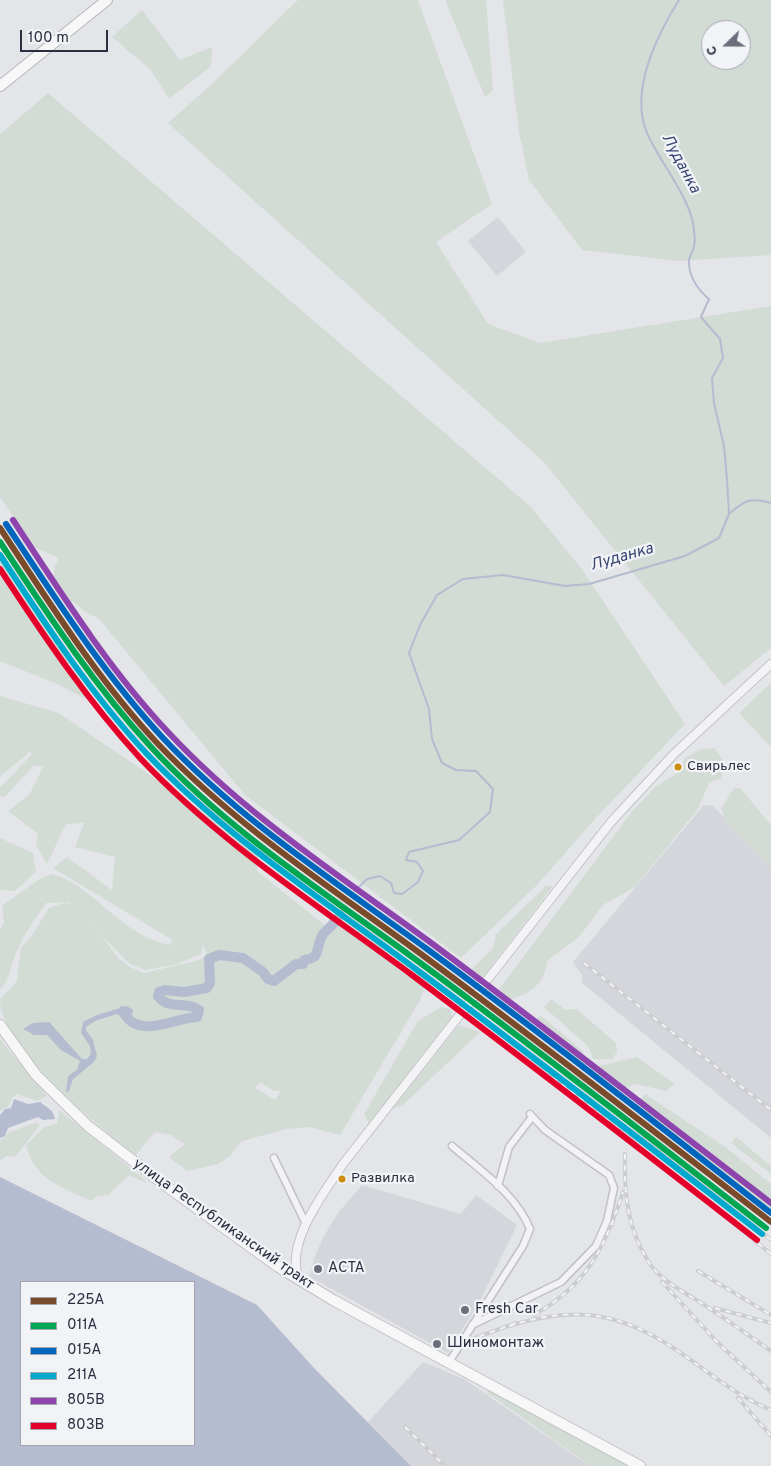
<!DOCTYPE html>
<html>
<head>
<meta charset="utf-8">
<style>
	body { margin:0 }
	#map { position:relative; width:771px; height:1466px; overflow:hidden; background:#e4e5e9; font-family:Overpass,sans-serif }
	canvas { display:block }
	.legend { position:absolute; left:20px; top:1281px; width:175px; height:165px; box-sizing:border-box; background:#f2f3f7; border:1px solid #a3a5ae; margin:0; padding:6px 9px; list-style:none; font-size:15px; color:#2c2f40 }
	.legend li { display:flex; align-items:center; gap:10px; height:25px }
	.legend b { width:25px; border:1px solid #a3a5ae }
	.north { position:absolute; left:701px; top:20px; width:50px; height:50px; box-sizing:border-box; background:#f2f3f7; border:1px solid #a3a5ae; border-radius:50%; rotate:248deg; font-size:14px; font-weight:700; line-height:20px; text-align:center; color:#2c2f40 }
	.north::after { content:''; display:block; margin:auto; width:18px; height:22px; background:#6c6f7b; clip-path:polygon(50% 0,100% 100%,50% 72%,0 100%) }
	.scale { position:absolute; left:20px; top:30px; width:88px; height:22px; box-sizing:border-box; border:2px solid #2c2f40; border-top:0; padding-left:6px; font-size:15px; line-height:18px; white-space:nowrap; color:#2c2f40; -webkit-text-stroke:4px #f2f3f7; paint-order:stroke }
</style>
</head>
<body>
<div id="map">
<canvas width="771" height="1466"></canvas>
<ul class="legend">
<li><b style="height:6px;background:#7a4b2a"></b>225А</li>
<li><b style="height:6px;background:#00a651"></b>011А</li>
<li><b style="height:6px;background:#0065bd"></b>015А</li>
<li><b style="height:6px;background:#00a9ce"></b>211А</li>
<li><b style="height:6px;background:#8e44ad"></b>805В</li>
<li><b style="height:6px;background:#e4002b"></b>803В</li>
</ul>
<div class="north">С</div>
<div class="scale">100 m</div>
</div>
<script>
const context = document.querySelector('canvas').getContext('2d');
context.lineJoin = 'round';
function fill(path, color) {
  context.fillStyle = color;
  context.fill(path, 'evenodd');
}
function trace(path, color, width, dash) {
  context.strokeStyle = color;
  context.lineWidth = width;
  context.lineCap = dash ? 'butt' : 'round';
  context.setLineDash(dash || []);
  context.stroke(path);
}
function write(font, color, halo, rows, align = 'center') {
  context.font = font + ' Overpass,sans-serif';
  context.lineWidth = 4.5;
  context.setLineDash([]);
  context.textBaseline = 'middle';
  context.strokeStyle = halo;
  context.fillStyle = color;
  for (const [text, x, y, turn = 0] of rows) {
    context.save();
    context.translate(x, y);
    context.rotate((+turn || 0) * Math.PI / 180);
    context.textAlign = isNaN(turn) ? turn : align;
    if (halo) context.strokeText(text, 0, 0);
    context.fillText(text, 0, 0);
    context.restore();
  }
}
const built = new Path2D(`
	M498 217 526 252 497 276 468 241Z
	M712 805 771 865V1138L582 983V975L573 962 703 806Z
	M362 1185 461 1214 476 1195 517 1225 482 1297 448 1353 310 1277 314 1258 324 1236 338 1213Z
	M423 1362 464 1379 590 1466H411L368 1422Z`);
const green = new Path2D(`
	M298 0H418L492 204 436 242 488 324 540 343 771 306V648L724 686 543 461 168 123 211 85Z
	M445 0H486L493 90 485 97Z
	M503 0H771V255L679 261 582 250 529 180 519 132ZM711 30H741V60H711Z
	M142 10 180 60 212 47 211 66 169 99 150 69 112 37Z
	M48 93 530 506 581 568 685 724 596 818 538 884 461 958 245 795 99 619 84 611 74 602 67 603C54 590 49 574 59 558L35 548 0 497V134Z
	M0 559 98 705 55 683 0 661Z
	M771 683V747L739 713Z
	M0 696 59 713 201 810 258 855 257 871 332 931 345 915 427 982 420 1000 340 1135 309 1127 286 1129 242 1141 230 1156 218 1164 187 1171 169 1157 185 1144 171 1135 155 1132 135 1156C99 1125 0 1048 0 999L17 981 21 947 29 940 49 908 66 902 73 906 69 902 46 903C36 918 24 933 17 951 10 965 11 978 0 990V929L4 923 2 906 35 882 51 874C96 885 121 938 172 945L171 939 53 868 67 857 112 890 115 857 75 847 84 823 66 824 47 864 36 845 38 834 8 811 29 795 43 767 34 765 5 797 0 796V788L32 754 29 752 0 777ZM81 915 130 964 145 970 177 964 201 954 203 944 207 955 199 960 144 973 130 967 118 958 104 939ZM260 1082 274 1091H281L275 1100 255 1088Z
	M715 748 724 762 721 778 709 783 698 809 635 887 603 905 579 937 547 961C544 988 528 993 505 1002L495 995 630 814 656 786 678 773 685 758 702 749Z
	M734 788H740L771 825V867L726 822 721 808Z
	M0 838 33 853 36 872 15 891 0 890Z
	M546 886H553L479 982 468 973 493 948 496 934Z
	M552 999 565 1010 576 1009 616 1043 617 1052 612 1059H593L588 1046 544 1007Z
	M441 1007 451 1009 452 1017 369 1123 364 1114 418 1021Z
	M540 1015 583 1051 586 1066 533 1023Z
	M459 1025 480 1032 402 1106 393 1108Z
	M0 1039 47 1096 37 1101 18 1094 12 1098 9 1106 0 1111Z
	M637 1057 675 1084 666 1091 636 1084 619 1090 590 1068Z
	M645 1094 724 1146 771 1184V1210L635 1104Z
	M59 1110 145 1180 146 1183 129 1175 108 1195 96 1196 91 1201C61 1186 35 1181 26 1145L45 1127 57 1124Z
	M36 1122 40 1125 15 1157 6 1156 0 1161V1140L10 1132Z
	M736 1137 771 1166V1174L731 1143Z
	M489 1390 527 1408 631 1466H591L486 1392Z`);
const water = new Path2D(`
	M127 1006 133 1010 132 1016 130 1013 127 1014 129 1021 117 1014 95 1021 86 1027V1030L93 1040 97 1056 94 1062 73 1079 69 1091 66 1092 68 1076 77 1070 80 1061 61 1050 47 1035H34L23 1029 33 1023 49 1022 82 1059H87L91 1054 90 1046 81 1033 83 1022 97 1015Z
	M14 1099 28 1104 40 1102 52 1111 55 1119 43 1120 38 1117 8 1128 5 1136 0 1138V1115L5 1109 11 1108Z
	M0 1177 257 1305 314 1368 411 1466H0ZM194 1282V1445H21V1282Z`);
const stream = new Path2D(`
	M729 514C745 500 750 497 771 503
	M355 891 367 879 380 876 391 883 394 893 402 894 418 882 423 871 417 862 406 860 409 852 459 840 490 812 493 789 476 771 456 770 442 763 432 739 429 709 409 653 420 625 437 595 463 579 503 575 565 586 589 584 685 556 719 538 729 514 727 480 724 446 714 403 712 378 723 358 720 339 701 317 709 299C698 290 688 276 689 260 690 255 693 251 694 246 696 240 694 230 693 223 687 194 660 162 648 135 628 92 656 37 679 0`);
const river = new Path2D(`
	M123 1011C137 1041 173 1018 197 1017L199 1010C185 1000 169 1011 158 996L159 992 165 990 184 992 207 988 210 983 209 959 219 955 243 958 263 972 268 979 274 981 296 964H303L304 960C308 959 312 959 315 956 319 950 318 940 324 933 330 927 335 923 340 915`);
const minor = new Path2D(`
	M274 1158 306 1224
	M498 1186 509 1147 532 1117
	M472 1325 561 1282 596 1246 607 1221 614 1188 609 1175 545 1130 530 1114
	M449 1362 523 1246 530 1229C516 1194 480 1170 452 1146`);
const tertiary = new Path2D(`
	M299 1280C284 1243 324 1193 343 1164L611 822 674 754 771 664`);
const primary = new Path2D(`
	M0 1025 36 1075 88 1126 166 1186 277 1266 333 1300 640 1466`);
const trunk = new Path2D(`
	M0 86 107 0`);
const rail = new Path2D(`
	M584 963 771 1110
	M494 1028 771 1254
	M637 1134 771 1240
	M625 1154C624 1194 627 1229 650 1264 661 1280 682 1291 698 1301 723 1317 747 1334 771 1351
	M698 1271 771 1315
	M662 1282 717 1342 771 1392
	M715 1308 771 1323
	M534 1315C587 1285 605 1247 623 1192
	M509 1326C576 1305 620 1312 678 1351 710 1373 735 1395 771 1410
	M469 1340 516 1323
	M738 1398 771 1436
	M405 1427 445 1466`);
const rail1 = new Path2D(`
	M0 528C49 602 97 679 158 744 237 827 333 889 425 957 541 1043 656 1133 771 1222`);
const rail2 = new Path2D(`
	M0 542C47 613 93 684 151 747 229 832 327 894 419 962 536 1048 651 1139 766 1228`);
const rail3 = new Path2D(`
	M6 524C55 598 103 673 163 738 241 821 337 883 427 949 544 1035 657 1124 771 1213`);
const rail4 = new Path2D(`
	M0 555C45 624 91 694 147 754 227 838 325 901 417 970 533 1056 647 1145 762 1234`);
const rail5 = new Path2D(`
	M13 520C61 593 108 668 168 732 246 816 343 878 434 945 548 1030 659 1117 771 1203`);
const rail6 = new Path2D(`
	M0 569C43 635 87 700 140 758 220 843 319 906 412 975 528 1062 643 1151 757 1240`);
const markers = [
	[678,767,4.5,"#ce8e0d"],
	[342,1179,4.5,"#ce8e0d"],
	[318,1269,5,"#6c6f7b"],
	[465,1310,5,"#6c6f7b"],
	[437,1344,5,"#6c6f7b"]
];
const busNames = [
	["Свирьлес",687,767],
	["Развилка",351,1179]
];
const streetNames = [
	["улица Республиканский тракт",223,1225,35]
];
const poiNames = [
	["АСТА",328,1269],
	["Fresh Car",475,1310],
	["Шиномонтаж",447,1344]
];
const waterNames = [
	["Луданка",680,164,62],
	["Луданка",622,558,-16]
];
fill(built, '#d5d6dc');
fill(green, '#d3dbd5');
fill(water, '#b5bcd0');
trace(stream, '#b5bcd0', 2);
trace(river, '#b5bcd0', 10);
trace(minor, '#c1c2c5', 9);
trace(tertiary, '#c1c2c5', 10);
trace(primary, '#c1c2c6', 12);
trace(trunk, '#b6b8bc', 12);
trace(minor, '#f3f3f5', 6);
trace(tertiary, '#f3f3f5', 8);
trace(primary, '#f7f7f7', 10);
trace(trunk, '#f7f7f7', 10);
trace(rail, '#cccdd0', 4);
trace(rail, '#f2f3f7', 2, [5.5]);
trace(rail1, '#7a4b2a', 6);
trace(rail2, '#00a651', 6);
trace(rail3, '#0065bd', 6);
trace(rail4, '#00a9ce', 6);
trace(rail5, '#8e44ad', 6);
trace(rail6, '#e4002b', 6);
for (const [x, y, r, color] of markers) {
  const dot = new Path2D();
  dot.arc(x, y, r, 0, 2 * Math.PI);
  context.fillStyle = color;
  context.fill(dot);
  trace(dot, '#f2f3f7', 2);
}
write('14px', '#2c2f40', '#f2f3f7', busNames, 'left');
write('15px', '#2c2f40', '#f2f3f7', streetNames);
write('15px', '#2c2f40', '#f2f3f7', poiNames, 'left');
write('italic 16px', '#394671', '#f2f3f7', waterNames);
</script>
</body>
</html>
